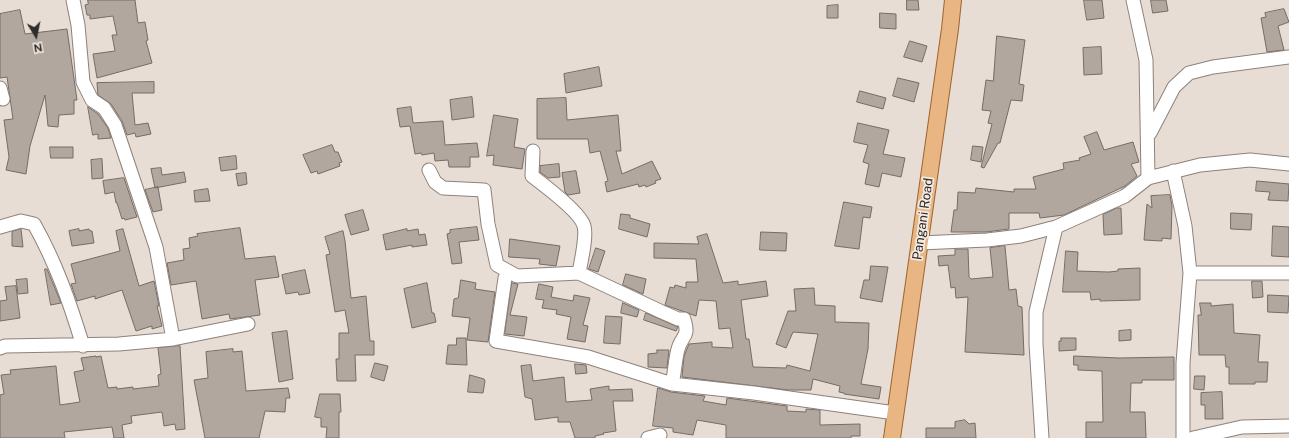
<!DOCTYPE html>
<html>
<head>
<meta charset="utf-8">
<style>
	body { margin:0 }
	#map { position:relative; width:1289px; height:438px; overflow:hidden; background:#e7ddd5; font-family:"Public Sans",sans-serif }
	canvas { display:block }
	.north { position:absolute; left:16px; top:16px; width:40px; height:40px; -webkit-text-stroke:3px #f4eae2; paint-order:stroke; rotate:170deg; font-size:11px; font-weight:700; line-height:16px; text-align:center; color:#2f2b28 }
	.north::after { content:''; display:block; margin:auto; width:14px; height:18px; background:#2f2b28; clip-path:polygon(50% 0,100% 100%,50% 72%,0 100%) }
</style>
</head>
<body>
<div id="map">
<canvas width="1289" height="438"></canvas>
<div class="north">N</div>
</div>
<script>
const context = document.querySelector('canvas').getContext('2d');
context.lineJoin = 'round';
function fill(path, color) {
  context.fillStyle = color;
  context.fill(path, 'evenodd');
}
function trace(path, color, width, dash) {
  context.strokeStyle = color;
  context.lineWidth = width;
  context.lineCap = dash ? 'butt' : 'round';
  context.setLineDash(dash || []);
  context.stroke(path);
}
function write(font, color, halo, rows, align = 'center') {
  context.font = font + ' "Public Sans",sans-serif';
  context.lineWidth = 3.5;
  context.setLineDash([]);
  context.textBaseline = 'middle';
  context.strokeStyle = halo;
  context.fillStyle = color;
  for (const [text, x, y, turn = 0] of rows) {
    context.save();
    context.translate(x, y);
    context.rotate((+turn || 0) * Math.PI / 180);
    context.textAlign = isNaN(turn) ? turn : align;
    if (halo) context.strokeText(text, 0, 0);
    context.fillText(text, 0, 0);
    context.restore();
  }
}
const building = new Path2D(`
	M88 0H135L138 23 145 22 148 40 146 41 152 63 97 78 93 54 115 51 112 35H117L113 16 90 19V15H87L85 5 88 4Z
	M907 0H918L919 10H907Z
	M1084 0H1102L1104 18 1087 20Z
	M1151 0H1166L1168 11 1153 13Z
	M838 5V18H827V6Z
	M1284 9 1289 22 1278 26 1284 50 1267 52 1261 18 1266 17 1265 13Z
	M20 10 25 34 67 29 77 100H74V114L59 115 58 127 48 126 45 95 30 146 26 174 6 170 9 157 4 120 13 119 7 77 0 78V14Z
	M880 13 896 14V29L880 28Z
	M997 36 1025 40 1019 84 1024 85 1022 101 1011 100 1000 143H998L984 168 981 167 992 124 988 123 991 111 982 110 986 80 993 81Z
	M910 41 927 46 922 62 904 57Z
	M1101 47 1102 74 1084 75 1083 48Z
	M599 67 602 86 566 93 564 74Z
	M898 78 919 83 914 102 893 96Z
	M154 82V93H132L135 125 148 123 151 134 136 137 135 133 127 135 122 121 111 104 98 95 97 83Z
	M860 91 886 98 883 109 857 102Z
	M472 97 474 117 452 120 450 100Z
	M566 98 567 120 618 115 621 151H616L622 174 652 161 661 179 655 181 656 183 646 187 645 185 639 187 638 184 607 192 605 182 608 181 600 151 590 153 588 139H537V99Z
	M88 107 98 114 108 128 111 138 98 139V134L93 135Z
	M411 107 413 123 443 121 445 145 477 143 479 157H470V167H449L448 160 435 161 434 153 422 155 421 153 415 154 410 126 400 127 397 109Z
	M494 115 518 119 514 147 525 149 522 169 493 165 494 155 487 156Z
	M858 123 889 130 883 154 905 158 901 177 882 173 879 187 865 184 869 164 863 162 868 145 854 142Z
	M1097 132 1104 150 1133 142 1139 162 1131 164 1137 176 1125 186 1064 215 1040 218 1039 213H1009V229L986 232H951L954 210H957L958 192 975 193 976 188 1014 192V189H1036L1033 177 1064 169 1063 163 1080 160 1079 158 1091 154 1084 137Z
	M332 145 335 152H338L342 162 339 163 340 166 318 174 317 171 311 173 303 155Z
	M973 146 983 147 981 162 971 160Z
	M50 147H73V158H51Z
	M236 156 237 169 221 171 219 158Z
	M102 159 103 178 92 179 91 160Z
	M559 164 560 177 548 178 540 172V166Z
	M161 168 162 175 184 172 186 182 155 188 151 169Z
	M576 171 580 193 568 195 565 192 562 173Z
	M246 173 247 184 238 186 236 174Z
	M124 178 137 217 125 220 124 218 122 219 117 203H116L114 192 105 194 103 181Z
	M1257 181 1289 184 1288 201 1268 200 1270 192 1256 191Z
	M158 187 162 210 153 212 145 190Z
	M208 189 210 201 195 202 194 191Z
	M1170 195 1172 206 1171 239 1162 238V241L1144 240 1147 204 1152 208 1151 196Z
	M844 202 872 207 870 218 863 217 859 249 835 246Z
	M1117 208H1121L1122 234 1104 235 1103 215Z
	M363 210 369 230 351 235 345 215Z
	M1231 213 1252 214 1251 230 1231 229Z
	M621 214 630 215V218L650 224 647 237 619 229Z
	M1273 226 1289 227V257L1272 256Z
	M477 227 479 240 459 242 462 263 452 264 447 234 450 233V230Z
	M240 228 245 259 275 256 279 277 255 280 260 315 230 319 229 314 202 319 196 281 171 285 167 263 184 260 183 249 190 248 189 238 198 236 197 234Z
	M21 229 23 247 12 246V232Z
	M79 229V231L89 229 90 231H92L94 243 72 246 69 231Z
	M123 229 139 286 154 281 159 306H157L162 326 152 329V326L136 331 122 290 95 299V296L77 301 71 284 76 283 71 264 120 251 116 231Z
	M407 229V231L418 229 419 235 425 234 427 245 412 247V245L386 250 383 235Z
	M343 231 345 241 351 298 366 296 370 341H374V355H355L356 381H337L336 359H339V333H349L345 310 335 312 326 255 330 254 325 237Z
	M761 232 787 233 786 251 760 250Z
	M707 234 723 283 738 281V285L766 281 768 296 741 300 746 339H749L753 367 786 368 787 365 810 371 818 334 793 332 786 348 776 344 788 311H796L794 289 814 288 815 305 835 306V322L869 323 868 349 861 384 881 387 879 399 844 394V393L839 392 840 386 813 379 811 390H788L682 377 684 356 689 344 712 342V347L733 348 730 328 719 329 716 301 699 300 696 316 665 305 670 287 674 288 675 285 686 288V282H698L696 259 654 258V243L699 244 697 237Z
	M510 239 560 246 556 266 539 264 540 259 509 257Z
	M1005 246 1009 290 1016 289 1018 306 1022 307 1024 355 965 352 968 297 956 298 955 287 951 288 948 265 939 266 938 256 955 255V249H968L969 277 971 279 993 277 990 248Z
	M596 248 605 251 598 272 589 269Z
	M1066 251 1078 252 1077 271 1109 272 1118 271V269L1140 268V300L1100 301V299L1091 300 1090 292H1063Z
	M871 266 888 267 882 302 860 298 864 280H869Z
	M45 269H47L61 303 51 305Z
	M305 270 310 293 299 295 298 292 286 294 282 275Z
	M626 274 646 279 643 294 623 285Z
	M27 279 28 293 18 294 16 280Z
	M461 280 476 283 475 289 495 292 488 342 467 340 470 318 452 316 454 299 458 298Z
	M1252 281H1262L1263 297 1253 298Z
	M427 283 432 313H434L436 322 412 328 404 289Z
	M512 283 518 284 510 315 527 317 524 336 505 334Z
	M539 284 553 287 551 297 573 301 574 295 590 298 583 325 588 326 585 342 567 339 571 317 556 314 557 310 542 308 544 300 536 299Z
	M16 286 20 318 0 321V301L7 300 5 287Z
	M1268 295 1289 296 1288 313 1268 312Z
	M623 303 639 310 637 317 621 313Z
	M1200 303H1211V306L1233 304 1234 333 1260 335 1258 362H1268L1267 382H1255V384H1229V367H1226L1225 355H1199L1198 315H1201Z
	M646 313 678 327 676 331 644 320Z
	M606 316 622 317 620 344 604 343Z
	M1131 330V340L1119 341V331Z
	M287 331 293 379 279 382 272 333Z
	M457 338H466L467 365 446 364 448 345H456Z
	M1061 338H1076V350L1059 351V341H1061Z
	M180 346 185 429 176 430 175 424 164 426 162 412 131 416 132 423 122 425 124 438H114L112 427 64 432 65 438H0V395L4 394 1 375 11 374 10 370 56 366 60 405 80 402 74 372 84 370 81 358 96 356V357L101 356 108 388 117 387V389L133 387V389L159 386 158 375 161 374 158 348Z
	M233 349V352L242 351 246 391 288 388 290 398H286L285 412 265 411 259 438H205L194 380 208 378 206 352Z
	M657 350H669L667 368 648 367V354L657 353Z
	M1074 356 1119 358 1174 357V380H1142V383H1131L1130 412H1145L1146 438H1086V422H1103L1102 371 1078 370V365H1074Z
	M375 363 388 366 384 381 371 377Z
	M575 364 586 365 587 373 576 374Z
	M531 365 533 381 564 377 566 402 592 400 590 389 609 386V390L632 389 633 401H613L616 431 603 433 604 434 595 436V438H575L570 422H558V417L535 420 532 399 525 397 521 366Z
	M470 375 484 379 485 381 483 393 468 392Z
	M1195 376H1205L1204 390 1194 389Z
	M658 388 671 392 705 396 703 401 726 405 727 398 787 406V411L806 412V409L820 410V425L860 424V436H851V438H726V425L697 420 693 435 673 432V428L653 426Z
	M1222 392 1223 419H1205V405H1201V393Z
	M320 394H340L341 412H339V438H326L327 427H321V418L315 417Z
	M965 420 969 424 975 423 976 438H926V428H955V422Z`);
const minor = new Path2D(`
	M73 0 78 25 83 82 92 100 104 108 115 125 156 247 173 339
	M1133 0 1146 60 1148 178
	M0 88 3 99
	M1150 133 1174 87 1189 73 1213 67 1289 57
	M533 151 532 176C544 185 581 213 584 226 587 237 581 261 579 273
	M429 170 435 182 443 188 484 190 488 224 497 265 517 276 579 273 662 312 678 319H684C689 336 684 334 679 346 675 357 675 372 672 384
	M1173 171 1185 226 1190 273 1183 363V438
	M0 227 21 221 34 224C56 263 70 303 83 346
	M920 243 987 240 1021 236 1056 227 1125 196 1148 178 1200 165 1250 160 1289 164
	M508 271 505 278 496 341 588 357 672 384 754 393 895 413
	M1190 273H1289
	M0 348 5 346 119 344 173 339 248 324
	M648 438 660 435
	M1042 438 1036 344V312L1056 227
	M1193 438 1242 427 1289 426`);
const major = new Path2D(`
	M892 438 950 29 953 0`);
const streetNames = [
	["Pangani Road",923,219,-82]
];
fill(building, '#b1a79f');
trace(building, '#756c65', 1);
trace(minor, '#8c827b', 15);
trace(major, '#9e652e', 18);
trace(minor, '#fff', 13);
trace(major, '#e8b583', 16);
write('13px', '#2f2b28', '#f4eae2', streetNames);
</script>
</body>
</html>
